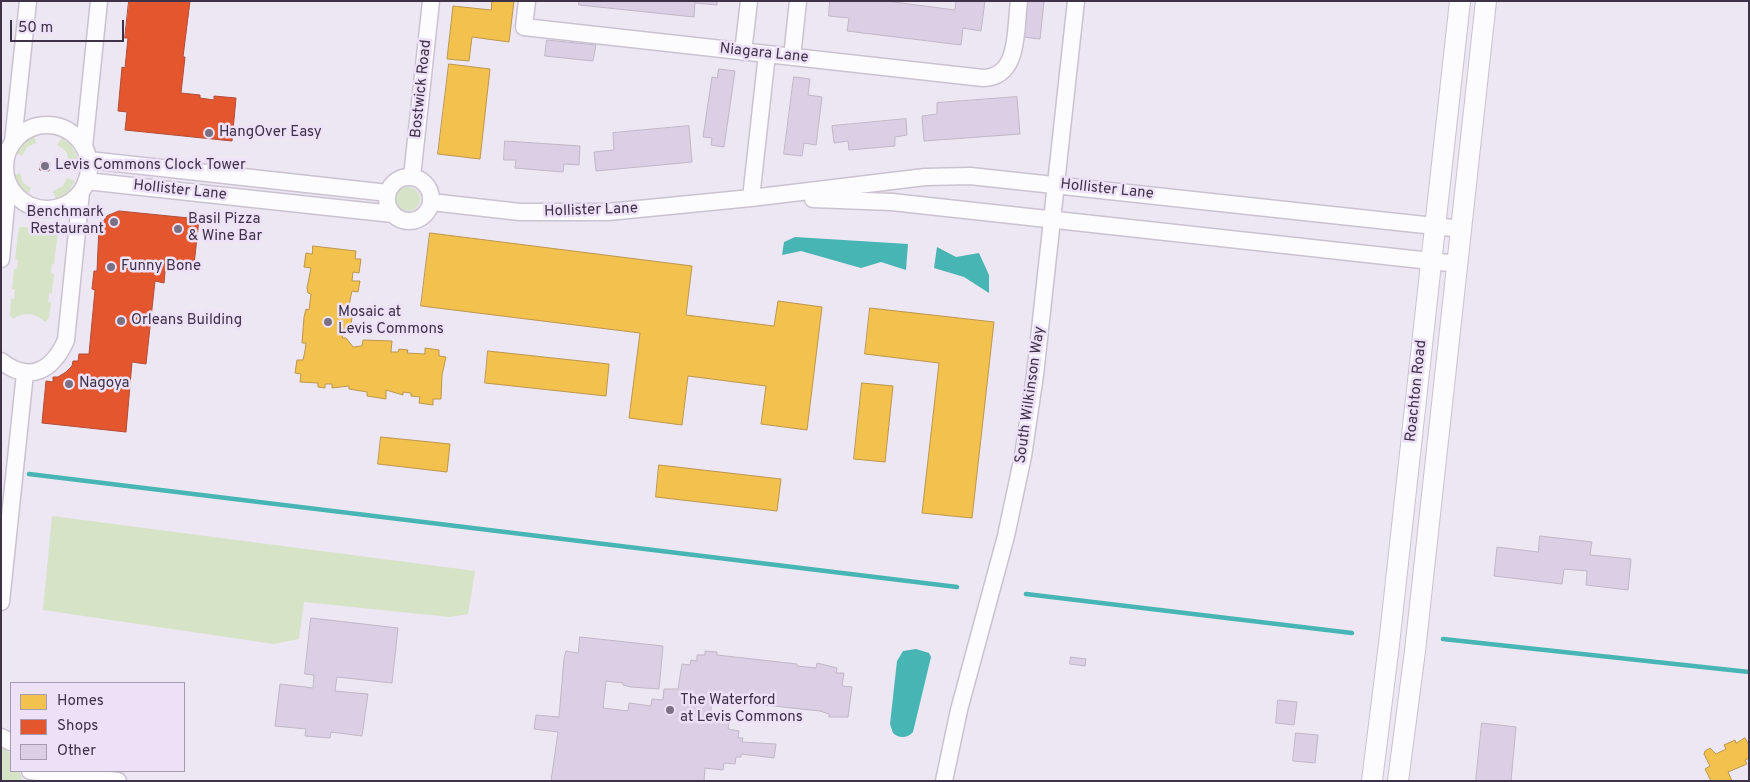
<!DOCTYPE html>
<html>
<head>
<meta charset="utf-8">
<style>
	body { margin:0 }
	#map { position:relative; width:1750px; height:782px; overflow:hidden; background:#ede6f3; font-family:Overpass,sans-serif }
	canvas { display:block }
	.frame { position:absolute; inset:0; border:2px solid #3e3248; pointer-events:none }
	.legend { position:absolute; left:10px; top:682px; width:175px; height:90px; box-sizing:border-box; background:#ede1f8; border:1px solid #a79bb2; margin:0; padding:6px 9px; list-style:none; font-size:15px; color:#3e3248 }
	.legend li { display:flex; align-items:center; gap:10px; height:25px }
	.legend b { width:25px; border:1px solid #a79bb2 }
	.scale { position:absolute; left:10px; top:20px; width:114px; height:22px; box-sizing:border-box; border:2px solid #3e3248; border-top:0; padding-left:6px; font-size:15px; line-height:18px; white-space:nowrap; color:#3e3248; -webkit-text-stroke:4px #ede1f8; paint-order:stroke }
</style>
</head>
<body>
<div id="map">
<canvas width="1750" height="782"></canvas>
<div class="frame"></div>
<ul class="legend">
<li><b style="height:14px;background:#f2c14e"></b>Homes</li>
<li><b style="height:14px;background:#e4572e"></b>Shops</li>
<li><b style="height:14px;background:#dacfe4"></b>Other</li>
</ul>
<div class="scale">50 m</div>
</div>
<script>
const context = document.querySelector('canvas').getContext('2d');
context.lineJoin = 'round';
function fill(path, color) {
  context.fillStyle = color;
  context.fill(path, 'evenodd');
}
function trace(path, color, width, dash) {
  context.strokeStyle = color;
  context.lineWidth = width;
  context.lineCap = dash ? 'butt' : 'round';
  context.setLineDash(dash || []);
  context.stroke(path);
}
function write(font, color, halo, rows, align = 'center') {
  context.font = font + ' Overpass,sans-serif';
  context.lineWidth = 5;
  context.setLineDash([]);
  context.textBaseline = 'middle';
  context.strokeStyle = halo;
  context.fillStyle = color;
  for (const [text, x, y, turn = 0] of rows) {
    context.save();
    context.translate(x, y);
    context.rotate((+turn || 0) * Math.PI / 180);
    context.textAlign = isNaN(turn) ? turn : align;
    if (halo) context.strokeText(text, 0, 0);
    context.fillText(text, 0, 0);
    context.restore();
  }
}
const green = new Path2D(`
	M34 135 36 143 27 147 22 156 14 152 24 140Z
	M62 138 71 145 78 159 69 161 66 151 57 145Z
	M20 173 23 183 31 188 27 195 17 185 12 176Z
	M67 178 75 181 68 192 56 199 53 191 63 186Z
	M396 199a12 12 0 1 1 24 0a12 12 0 1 1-24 0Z
	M19 227H28V233L48 235 49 230 58 231 54 264H52L51 273 54 274 52 293H49L48 302 51 303 49 318 45 322C36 313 24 311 13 319L10 315 11 299H14L15 289H12L14 269H17L18 260 15 259Z
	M52 516 475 571 468 614 450 617 304 602 299 639 274 644 43 610Z
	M1 746 11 754V771H20L22 781H1Z`);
const water = new Path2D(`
	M795 237 908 244 906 270 881 262 861 268 801 251 782 255 784 242Z
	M937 247 956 257 979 253 989 275V293L964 277 934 268Z
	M916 649 929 653 931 657 913 732C908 738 899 739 893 733L890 724 897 661 903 651Z`);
const homes = new Path2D(`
	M492 1H514L509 42 472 37 469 61 447 59 453 6 491 10Z
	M449 64 490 69 480 159 438 154Z
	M430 233 692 266 686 315 774 326 778 301 822 307 807 430 761 424 766 386 688 376 682 425 629 418 640 333 421 306Z
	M313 246 356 251 355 259H361L359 273 353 272 352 281H360L358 292 352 291 350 300 349 308H353L351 326H347L346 334H343L342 338H346L353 347 362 346 363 340 392 341 391 352H398L399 349 408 350 407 353 425 354V348L439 350V356L446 357 442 375 441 399H433V405L419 403 420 397 411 396V393L403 392V395L386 390V399L367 396V392L349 389V386L332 388V384H325V388L318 387V383L300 382 301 374 295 373 297 360H303L305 351 306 343H302L304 317 306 309 309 310 311 294 308 293 307 288 311 268 304 267 306 253 312 254Z
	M870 308 994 322 972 518 922 513 939 363 865 354Z
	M488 351 609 364 606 396 485 383Z
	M862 383 893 386 885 462 854 459Z
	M381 437 450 444 447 472 378 464Z
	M659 465 781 479 777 511 656 497Z
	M1745 738 1749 745V758L1745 760 1747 764 1728 772 1732 781H1711L1705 769 1710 766 1704 754 1705 751 1710 748 1716 754 1726 749 1724 745 1735 740 1736 743Z`);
const shops = new Path2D(`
	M129 1H190L183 57H185L181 93 200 95V98L214 100V96L236 98 232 141 125 130 127 112 118 111 122 67 125 68 128 38H125Z
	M41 162 50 163 49 171 40 170Z
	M119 211 199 219 194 265 166 261 164 283 155 281 146 364 132 362 126 432 42 423 46 381 53 382V377H58L66 372 72 366 73 361H78L79 354H89L95 290 92 289 94 271H97L99 227 107 216Z`);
const stream = new Path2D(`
	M29 474 957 587
	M1026 594 1352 633
	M1443 639 1749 672`);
const building = new Path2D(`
	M579 1H717V5L695 3 694 17 579 5Z
	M830 1H886L955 10 956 1H985L981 31 963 28 961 45 847 31 849 18 829 16Z
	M1027 1H1044L1040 39 1023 37Z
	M547 40 596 45 593 61 545 56Z
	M719 69 735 71 724 147 711 145 712 138 703 137 712 77 717 78Z
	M794 77 810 79 808 95 822 97 816 145 804 143 802 156 784 154Z
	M1017 97 1020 134 924 141 922 116 937 114V103Z
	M906 119 907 135 895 137V146L849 150 848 141 834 143 832 126Z
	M689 126 692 162 596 171 594 152 614 150 613 133Z
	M505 141 580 146 579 165 564 164 563 172 515 168 516 160H504Z
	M1540 536 1592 542 1590 555 1631 559 1628 590 1586 585 1587 571 1564 569 1562 584 1494 576 1497 547 1538 552Z
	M311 618 398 628 392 683 337 677 335 691 368 694 362 736 331 732 330 738 305 736 306 729 275 726 280 684 313 688 314 675 305 674Z
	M580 637 663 646 659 689 631 687 623 685V683L606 681 603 708 628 711 629 703 651 706 652 699 663 700 664 689H678L682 664 690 665 691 660 697 661V655H705V651L717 652V655L797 664V666L816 668 817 663 837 668 836 673H844L842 686 852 687 848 717H829V714L820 711 717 700V698L712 697 710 721 729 723 728 729 739 731 738 738H743L742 742 776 744 774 758 741 754V757H736L735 764 724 763 723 770 705 768 704 781H551L558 732 534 729 536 715 559 717 564 659 566 651 578 653Z
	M1071 657 1086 659 1085 666 1070 664Z
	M1278 700 1297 702 1294 725 1276 723Z
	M1482 723 1516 727 1511 781H1476Z
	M1296 733 1318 735 1315 763 1293 761Z`);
const minor = new Path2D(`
	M527 1 524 27 983 78C1020 77 1015 30 1019 1
	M743 52 749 1
	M792 57 798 1
	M5 167a42 42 0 1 1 84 0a42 42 0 1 1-84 0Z
	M13 142 28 1
	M84 147 99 1
	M89 160 388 193
	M412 177 431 1
	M387 199a22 22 0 1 1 44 0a22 22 0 1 1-44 0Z
	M86 181 393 214
	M751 198 767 54
	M813 199 892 202 1458 264
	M431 202 520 212H608L751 198 925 177 970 176 1462 229
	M1 259 8 185
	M1 361C30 384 53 370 66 340L81 192
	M1 602 25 373
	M1 737 11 742
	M30 771 118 781
	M944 781 959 710 1006 536 1023 456 1035 375 1076 1`);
const tertiary = new Path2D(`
	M1372 781 1389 644 1460 1
	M1398 781 1415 651 1486 1`);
const markers = [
	[209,133,5,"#7b7184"],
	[45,166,5,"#7b7184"],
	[114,222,5,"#7b7184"],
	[178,229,5,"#7b7184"],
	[111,267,5,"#7b7184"],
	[121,321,5,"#7b7184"],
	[328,322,5,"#7b7184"],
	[69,384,5,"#7b7184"],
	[670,710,5,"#7b7184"]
];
const streetNames = [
	["Niagara Lane",764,54,6],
	["Bostwick Road",422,89,-84],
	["Hollister Lane",1107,190,6],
	["Hollister Lane",180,191,6],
	["Hollister Lane",591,211,-2],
	["Roachton Road",1417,391,-84],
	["South Wilkinson Way",1031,395,-82]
];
const poiNames = [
	["HangOver Easy",219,133],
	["Levis Commons Clock Tower",55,166],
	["Benchmark",104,213,"right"],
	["Restaurant",104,230,"right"],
	["Basil Pizza",188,220],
	["& Wine Bar",188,237],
	["Funny Bone",121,267],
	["Mosaic at",338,313],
	["Levis Commons",338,330],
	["Orleans Building",131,321],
	["Nagoya",79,384],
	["The Waterford",680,701],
	["at Levis Commons",680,718]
];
fill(green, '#d6e3c6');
fill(water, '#47b5b3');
fill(homes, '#f2c14e');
trace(homes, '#bc964c', 1);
fill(shops, '#e4572e');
trace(shops, '#b24c36', 1);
trace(stream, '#47b5b3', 4.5);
fill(building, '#dacfe4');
trace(building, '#bfb7c6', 1);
trace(minor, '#cac2d1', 19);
trace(tertiary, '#cac2d1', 22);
trace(minor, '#fcfbfd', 16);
trace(tertiary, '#fcfbfd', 20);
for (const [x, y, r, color] of markers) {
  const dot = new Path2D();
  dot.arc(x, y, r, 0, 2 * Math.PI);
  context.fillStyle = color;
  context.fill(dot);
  trace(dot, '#ede1f8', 2);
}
write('15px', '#3e3248', '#ede1f8', streetNames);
write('15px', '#3e3248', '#ede1f8', poiNames, 'left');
</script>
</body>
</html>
